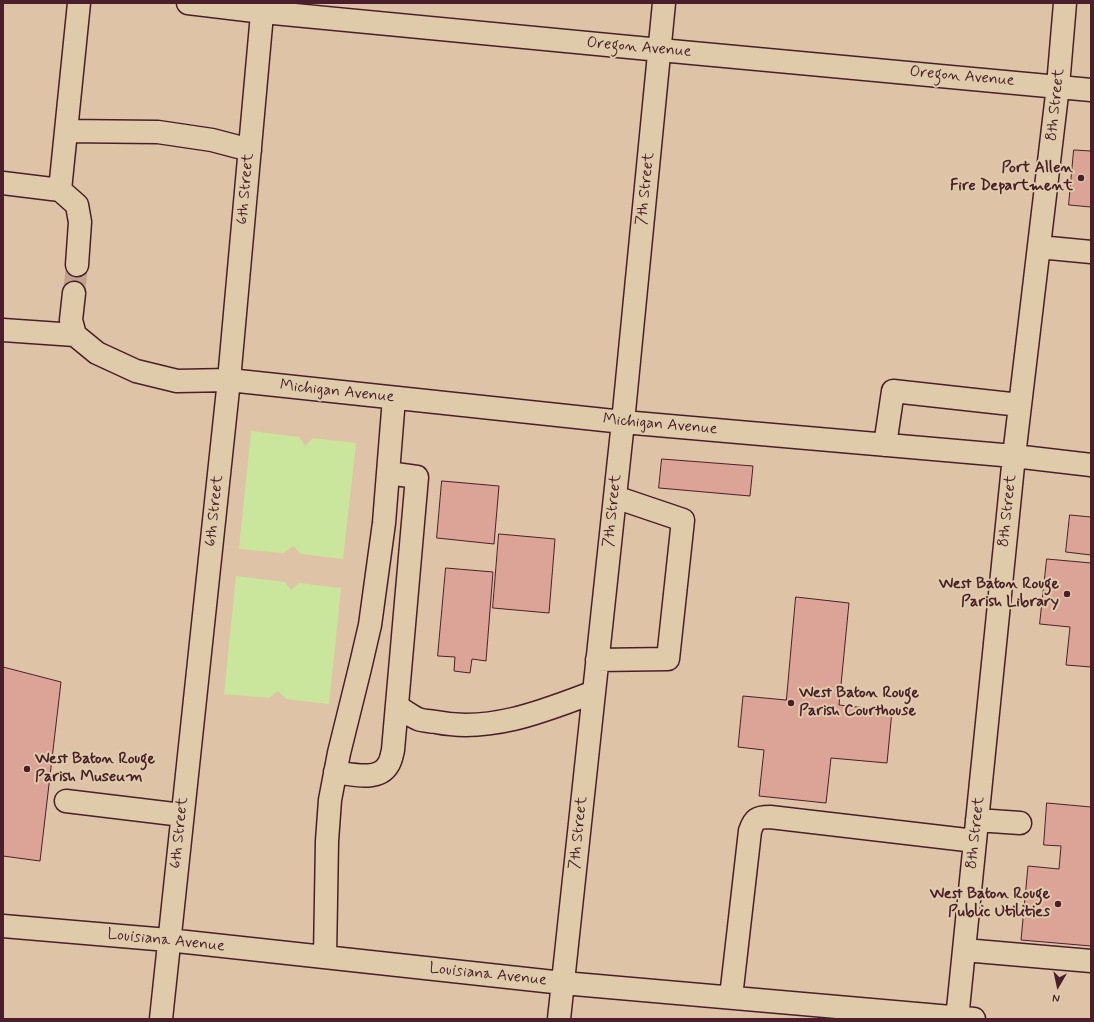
<!DOCTYPE html>
<html>
<head>
<meta charset="utf-8">
<style>
	body { margin:0 }
	#map { position:relative; width:1094px; height:1022px; overflow:hidden; background:#dec3a6; font-family:Mynerve,sans-serif }
	canvas { display:block }
	.frame { position:absolute; inset:0; border:4px solid #4a1f2b; pointer-events:none }
	.north { position:absolute; left:1038px; top:966px; width:40px; height:40px; -webkit-text-stroke:3px #dfcbaa; paint-order:stroke; rotate:189deg; font-size:11px; font-weight:700; line-height:16px; text-align:center; color:#4a1f2b }
	.north::after { content:''; display:block; margin:auto; width:14px; height:18px; background:#4a1f2b; clip-path:polygon(50% 0,100% 100%,50% 72%,0 100%) }
</style>
</head>
<body>
<div id="map">
<canvas width="1094" height="1022"></canvas>
<div class="frame"></div>
<div class="north">N</div>
</div>
<script>
const context = document.querySelector('canvas').getContext('2d');
context.lineJoin = 'round';
function fill(path, color) {
  context.fillStyle = color;
  context.fill(path, 'evenodd');
}
function trace(path, color, width, dash) {
  context.strokeStyle = color;
  context.lineWidth = width;
  context.lineCap = dash ? 'butt' : 'round';
  context.setLineDash(dash || []);
  context.stroke(path);
}
function write(font, color, halo, rows, align = 'center') {
  context.font = font + ' Mynerve,sans-serif';
  context.lineWidth = 4;
  context.setLineDash([]);
  context.textBaseline = 'middle';
  context.strokeStyle = halo;
  context.fillStyle = color;
  for (const [text, x, y, turn = 0] of rows) {
    context.save();
    context.translate(x, y);
    context.rotate((+turn || 0) * Math.PI / 180);
    context.textAlign = isNaN(turn) ? turn : align;
    if (halo) context.strokeText(text, 0, 0);
    context.fillText(text, 0, 0);
    context.restore();
  }
}
const green = new Path2D(`
	M251 431 299 437 305 446 313 438 356 443 343 559 301 554 293 546 284 553 239 549Z
	M236 576 285 582 291 590 299 583 341 588 329 704 286 699 278 691 269 698 224 694Z`);
const building = new Path2D(`
	M1074 150 1091 151V207L1069 205Z
	M662 459 753 466 750 496 659 488Z
	M442 481 499 486 494 544 437 538Z
	M1070 515 1091 517V555L1066 552Z
	M499 534 555 539 549 613 493 608Z
	M1047 559 1091 563V667L1066 665 1070 627 1040 624Z
	M446 568 493 572 486 661 472 659 470 673 454 671 455 657 438 656Z
	M796 597 849 603 839 705 892 711 887 763 831 758 826 803 759 796 764 750 738 747 743 696 786 700Z
	M3 667 61 682 40 861 3 856Z
	M1047 803 1091 807V946L1021 940 1028 866 1059 869 1061 846 1044 845Z`);
const minorTunnel = new Path2D(`
	M74 293 77 265`);
const minor = new Path2D(`
	M188 3 263 12 660 50 1091 90
	M66 131 158 132 212 140 250 150
	M3 183 60 190 79 3
	M60 190 77 205 80 222 77 265
	M1039 247 1091 252
	M74 293 71 320 75 335 97 353 136 371 177 381 229 380 623 422 1014 456 1091 465
	M3 330 75 335
	M885 445 893 391 1020 405
	M597 660 668 659 683 520 615 497
	M397 706C403 710 411 716 418 719 423 721 430 721 436 722 490 733 544 711 594 692
	M335 772C351 774 378 782 388 765 391 761 392 754 393 750L417 477 388 473
	M66 801 182 815
	M977 820 1020 823
	M3 926 168 940 563 983 974 1019
	M964 950 1091 961
	M325 957 327 841 330 800 339 753 360 668 370 625 384 523 394 398
	M731 997 750 831C754 819 757 817 770 817L975 841
	M161 1019 229 380 263 3
	M559 1019 623 422 664 3
	M957 1019 1014 456 1058 86 1065 3`);
const markers = [
	[1081,178,4,"#4a1f2b"],
	[1067,594,4,"#4a1f2b"],
	[791,703,4,"#4a1f2b"],
	[27,769,4,"#4a1f2b"],
	[1058,904,4,"#4a1f2b"]
];
const streetNames = [
	["Oregon Avenue",639,48,5],
	["Oregon Avenue",962,77,5],
	["8th Street",1056,105,-84],
	["6th Street",246,189,-85],
	["7th Street",646,189,-84],
	["Michigan Avenue",337,392,6],
	["Michigan Avenue",660,425,5],
	["6th Street",215,511,-84],
	["7th Street",613,511,-84],
	["8th Street",1008,511,-84],
	["6th Street",180,833,-84],
	["7th Street",579,833,-84],
	["8th Street",976,833,-84],
	["Louisiana Avenue",166,941,6],
	["Louisiana Avenue",488,975,6]
];
const poiNames = [
	["Port Allen",1073,169],
	["Fire Department",1073,187],
	["West Baton Rouge",1059,585],
	["Parish Library",1059,603],
	["West Baton Rouge",799,694,"left"],
	["Parish Courthouse",799,712,"left"],
	["West Baton Rouge",35,760,"left"],
	["Parish Museum",35,778,"left"],
	["West Baton Rouge",1050,895],
	["Public Utilities",1050,913]
];
fill(green, '#cae69d');
fill(building, '#dca397');
trace(building, '#4a1f2b', 1);
trace(minorTunnel, '#c0a28d', 22, [22, 11]);
trace(minor, '#4a1f2b', 25);
trace(minor, '#dfcbaa', 22);
for (const [x, y, r, color] of markers) {
  const dot = new Path2D();
  dot.arc(x, y, r, 0, 2 * Math.PI);
  context.fillStyle = color;
  context.fill(dot);
  trace(dot, '#dfcbaa', 1.5);
}
write('16px', '#4a1f2b', '#dfcbaa', streetNames);
write('bold 16px', '#4a1f2b', '#dfcbaa', poiNames, 'right');
</script>
</body>
</html>
